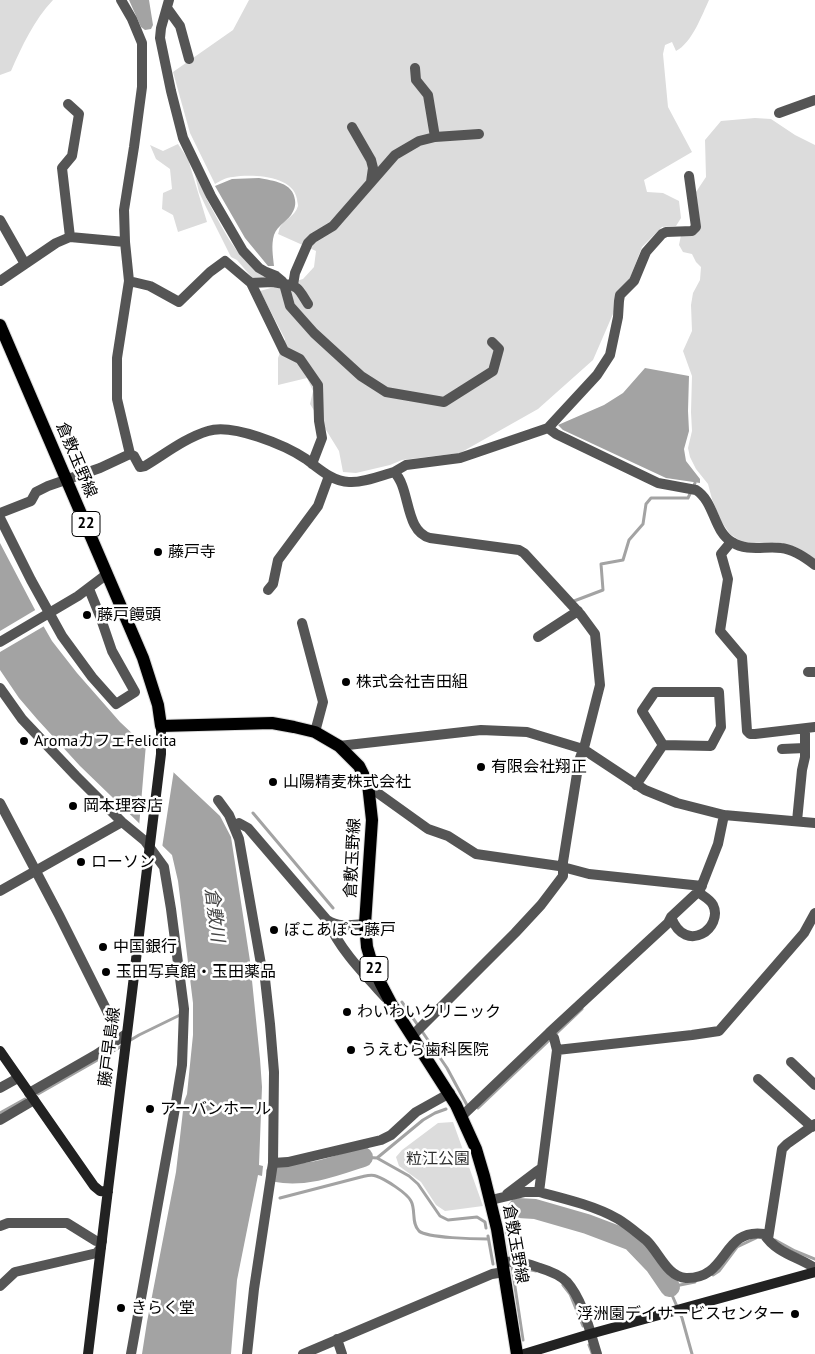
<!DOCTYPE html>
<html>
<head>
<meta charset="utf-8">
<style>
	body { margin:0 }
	canvas { display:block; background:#fff }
</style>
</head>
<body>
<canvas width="815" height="1354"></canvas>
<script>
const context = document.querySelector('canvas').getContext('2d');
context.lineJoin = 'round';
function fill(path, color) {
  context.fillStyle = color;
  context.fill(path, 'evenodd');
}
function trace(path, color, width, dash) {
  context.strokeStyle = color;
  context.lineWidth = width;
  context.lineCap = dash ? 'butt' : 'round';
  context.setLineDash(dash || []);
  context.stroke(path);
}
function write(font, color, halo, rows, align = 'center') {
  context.font = font + ' "PT Sans","Noto Sans JP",sans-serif';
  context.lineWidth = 5;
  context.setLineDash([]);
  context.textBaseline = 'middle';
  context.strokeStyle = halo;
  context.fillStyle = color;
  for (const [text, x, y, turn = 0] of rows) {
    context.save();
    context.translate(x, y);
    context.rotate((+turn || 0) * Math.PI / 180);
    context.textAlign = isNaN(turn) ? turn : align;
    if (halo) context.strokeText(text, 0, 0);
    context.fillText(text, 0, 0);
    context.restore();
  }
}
const green = new Path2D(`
	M0 0H53C34 20 22 46 11 71L0 75Z
	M249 0H709C702 15 692 43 676 51L672 42 665 45 663 54 668 107 692 152 644 180 647 192 663 193 679 201 681 218 676 226 662 227 642 247 630 278 616 307 593 360 538 409 460 453 402 460 390 465 356 473 343 472 339 451 310 404 313 391 307 378 278 385V358L285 339 260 291 303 279 314 267 316 251 278 234C279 232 279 229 280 227 285 219 295 216 298 206 298 204 297 201 297 199 293 175 251 174 233 177 226 177 220 181 215 184L190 133 173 72 233 30Z
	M755 118 771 119 795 135 815 145V559L796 547 774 542 754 543 742 542 730 534 721 521 712 499 708 484 696 469 690 457 688 448 692 431 691 412 692 376 683 351 692 331 691 305 693 293 700 280 701 267 696 262 692 254 683 252 679 245 681 235H694L700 224 696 192 706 177 705 140 721 121Z
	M178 144 188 159 207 222 178 232 173 215 162 209 163 193 172 189 170 169 156 159 150 145 163 151Z
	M194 171 205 192 206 198C223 228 237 263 270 279L254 280 237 260 231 257 206 207 199 192Z
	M453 1122 483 1206 445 1211 436 1205 421 1182 399 1166 396 1157 402 1150 438 1123Z`);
const water = new Path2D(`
	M129 0H149L153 25 151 29 145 30 141 27Z
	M259 178C273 181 293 182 295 200 296 206 294 210 291 215 285 223 278 225 274 235 271 245 273 256 274 266H268L245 238 215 186 232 179Z
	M645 368 689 376 688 411 689 431 684 449 686 461 700 479V483L666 478 563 430 558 425 604 405 623 393Z
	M0 543 44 627 52 641 77 673 120 722 220 816 231 837 250 961 260 1059 262 1087 259 1165 263 1166 262 1176 258 1175 237 1280 231 1354H142L147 1322 176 1172 184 1102 187 1094 193 1035V1003L178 881 172 855 80 766 37 719 19 698 0 670Z`);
const pier = new Path2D(`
	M37 609 46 625 0 652V631Z
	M146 744 174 770 162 848 139 827Z`);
const stream = new Path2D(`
	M574 601 603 590 601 564 623 560 629 540 643 524 646 504 651 498H688L695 483
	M253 813 333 908
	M402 1002 447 1068 468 1107
	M129 1041 139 1035 180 1015
	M38 1094 122 1046
	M478 1108 582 1009
	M0 1113 25 1099
	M363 1157 377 1158 409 1176 418 1184 440 1216 448 1220 477 1217 485 1222 486 1228
	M377 1158 423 1120 435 1113 446 1109
	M280 1198 361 1177C366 1176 371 1174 376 1176 385 1179 407 1193 411 1201 416 1210 411 1223 419 1231 427 1238 476 1239 488 1239
	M518 1208 506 1227 523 1340
	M535 1209 536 1201
	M502 1210 517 1208
	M488 1236 493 1264
	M775 1240 795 1251 815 1259
	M517 1267 536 1271
	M713 1275 719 1271 737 1247 756 1238
	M563 1285 570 1294 583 1326
	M589 1345 592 1353
	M692 1354 682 1318 672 1295 670 1287 695 1282`);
const river = new Path2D(`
	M276 1172C305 1178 336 1166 363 1157
	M518 1208 535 1209 587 1224 632 1241 655 1265 670 1287`);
const street = new Path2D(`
	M121 0 132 19 142 43V87L134 147 124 210 125 242 129 281 117 358V399L130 454 134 456 140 467 145 466C165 454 185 438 208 431 232 423 285 445 306 459 318 468 333 482 349 482 363 483 380 476 394 472 411 488 404 531 430 538L519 550 524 553 581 615 595 634 600 685 585 744 579 761 563 862V876L541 905 515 933 412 1036
	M169 0 161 28 160 38 171 91 183 138 211 196 243 251 259 268 266 272 276 276 282 281 284 284C299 285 300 292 308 304
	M167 8 180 26 189 59
	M415 68 416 80 428 95 435 137
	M68 104 79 114 72 156 62 168 70 237
	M779 113 815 100
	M352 127 371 160 373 168 371 182
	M0 220 25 264
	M0 281 56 243 70 237 125 242
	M129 281 150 286 179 302 210 272 225 261 251 283 284 351 300 359 318 385 319 421 322 438 312 464
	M251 283 273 282 284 284 290 306 314 333 361 376 386 392 444 402 493 371 499 349 492 342
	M293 285 295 273 308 243 313 238 333 226 395 155 419 141 435 137 479 134
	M548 428 597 375 610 355 618 317 619 301 620 295 634 281 646 252 662 234 666 232 692 231 696 227 689 176
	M394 472 406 465 460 458 548 428 556 434 658 483 696 490C715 502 713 531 732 542 747 552 764 546 781 548 793 549 806 558 815 565
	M0 513 31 501 36 492 48 486 100 468 130 454
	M0 518 31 580 62 636 92 677 116 704 135 692 112 651 100 616 89 589
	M731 542 721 554 728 579 720 631 742 657 747 731 750 734H755L815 727
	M268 590 273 584 278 560 318 506 329 476
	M302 623 323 702 315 732
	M538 637 578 611
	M0 642 78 596 107 574
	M808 672H815
	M0 688 22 719 76 776 122 822 145 841 164 867 171 909 184 1009 182 1065 174 1114 131 1354
	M339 746 481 730 527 732 583 749 645 790 677 803 724 815 815 823
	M782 749 805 748
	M636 785 663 745 642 711 655 692H719L721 727 711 746 663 745
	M368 786 428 829 448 836 476 854 559 866 589 874 702 886
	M218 800 229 815 239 839 262 970 265 979 270 1024 274 1072 273 1163 254 1289 247 1354
	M0 803 59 915 114 1025
	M797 821 802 770 805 757V729
	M234 826 239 823 248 828 327 920C339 928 352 925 365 924
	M0 891 122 822
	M671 917C686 956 724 927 713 905 710 899 703 896 698 892
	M327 920C340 950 363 973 385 997
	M557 1050 554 1038 549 1033 668 923 671 917 700 890 718 844 724 815
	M791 1062 815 1085
	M758 1079 812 1127
	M0 1088 18 1078
	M29 1093 97 1054 126 1034
	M462 1116 549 1033
	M0 1120 34 1100
	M273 1163 288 1162 381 1140 391 1135 416 1112 450 1093
	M539 1192C566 1199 595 1206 618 1219 628 1225 637 1233 646 1240 659 1252 667 1277 686 1278 729 1279 721 1228 764 1234 776 1253 798 1257 815 1268
	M507 1194 536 1172 542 1168
	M491 1200 525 1192H539L557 1050 692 1035 719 1031 804 933 815 913
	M0 1226 8 1223H67L96 1241H102
	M768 1239 782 1149 787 1144 815 1124
	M502 1262C516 1261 528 1263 540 1268 550 1271 560 1275 567 1282 583 1300 590 1332 597 1354
	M0 1286 15 1272 97 1253 101 1247
	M337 1339 342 1354
	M303 1354 492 1274 504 1272`);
const secondary = new Path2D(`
	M0 1051 94 1186 100 1191 108 1192
	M88 1354 161 754V726
	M524 1354 590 1334 815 1272`);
const primary = new Path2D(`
	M0 325 143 658 158 705 161 726 272 723 294 727 315 732 339 746 359 766 368 784 372 820 365 924 367 947 372 964 381 984 392 1005 456 1105 476 1149 484 1176 497 1229 517 1354`);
const markers = [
	[158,552,5,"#000"],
	[87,615,5,"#000"],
	[346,682,5,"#000"],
	[24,741,5,"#000"],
	[481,767,5,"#000"],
	[273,782,5,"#000"],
	[73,806,5,"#000"],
	[81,862,5,"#000"],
	[274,930,5,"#000"],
	[103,947,5,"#000"],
	[106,972,5,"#000"],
	[347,1012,5,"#000"],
	[351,1050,5,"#000"],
	[150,1109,5,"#000"],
	[121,1308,5,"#000"],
	[795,1314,5,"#000"]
];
const shields = [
	[86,524,28],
	[374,969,28]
];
const shieldNames = [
	["22",86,524],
	["22",374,969]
];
const streetNames = [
	["倉敷玉野線",76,460,67],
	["倉敷玉野線",353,858,-87],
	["藤戸早島線",110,1047,-83],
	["倉敷玉野線",515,1244,80]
];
const poiNames = [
	["藤戸寺",168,552],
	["藤戸饅頭",97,615],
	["株式会社吉田組",356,682],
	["AromaカフェFelicita",34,741],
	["有限会社翔正",491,767],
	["山陽精麦株式会社",283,782],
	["岡本理容店",83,806],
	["ローソン",91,862],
	["ぽこあぽこ藤戸",284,930],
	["中国銀行",113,947],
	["玉田写真館・玉田薬品",116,972],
	["わいわいクリニック",357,1012],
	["うえむら歯科医院",361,1050],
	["アーバンホール",160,1109],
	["きらく堂",131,1308],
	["浮洲園デイサービスセンター",785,1314,"right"]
];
const parkNames = [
	["粒江公園",438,1159]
];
const waterNames = [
	["倉敷川",214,915,83]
];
fill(green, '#dcdcdc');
fill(water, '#a3a3a3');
fill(pier, '#fff');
trace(stream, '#a3a3a3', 3);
trace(river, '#a3a3a3', 20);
trace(primary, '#dbdbdb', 14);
trace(street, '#555', 10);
trace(secondary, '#222', 10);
trace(primary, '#000', 12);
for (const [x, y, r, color] of markers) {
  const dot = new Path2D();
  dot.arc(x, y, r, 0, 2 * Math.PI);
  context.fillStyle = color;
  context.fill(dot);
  trace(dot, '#fff', 2);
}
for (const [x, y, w] of shields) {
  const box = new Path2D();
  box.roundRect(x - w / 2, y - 12.5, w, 25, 4);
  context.fillStyle = '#fff';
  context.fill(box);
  trace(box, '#000', 1);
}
write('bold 15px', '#000', null, shieldNames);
write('16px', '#000', '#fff', streetNames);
write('16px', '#000', '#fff', poiNames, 'left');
write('16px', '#333', '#fff', parkNames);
write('italic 18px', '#444', '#fff', waterNames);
</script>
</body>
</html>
